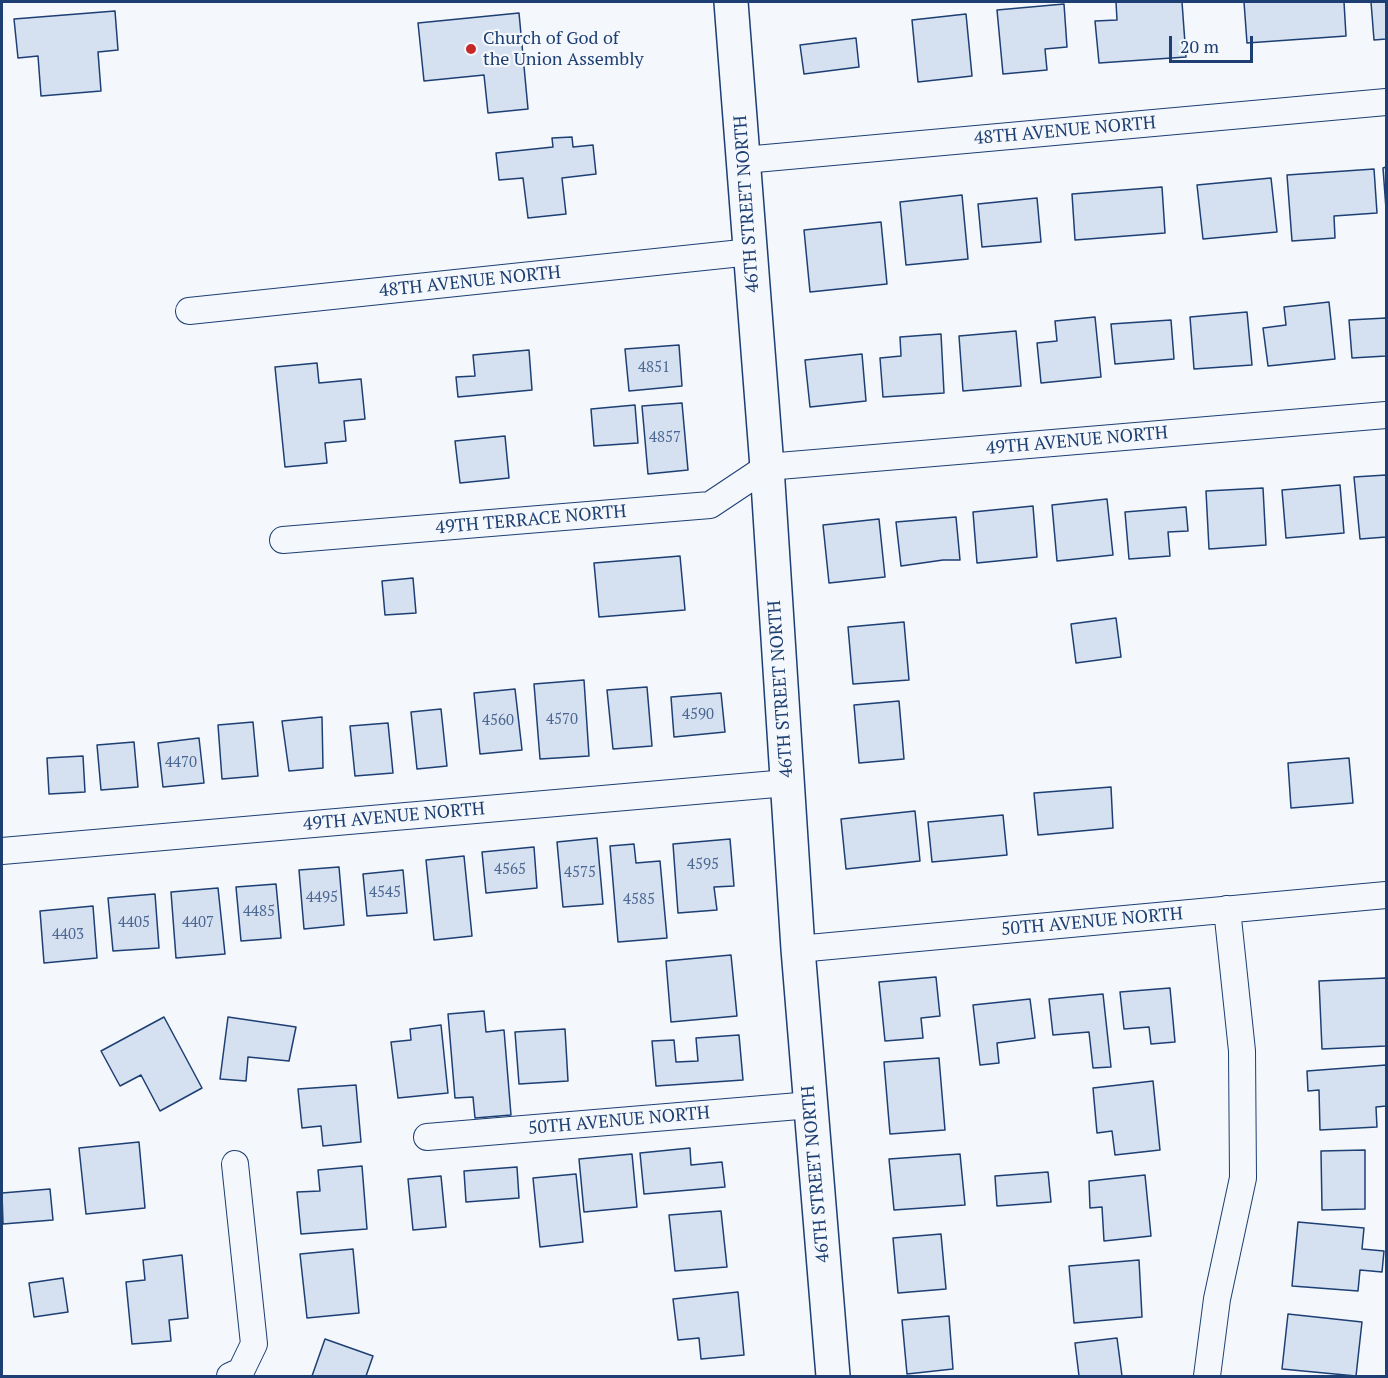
<!DOCTYPE html>
<html>
<head>
<meta charset="utf-8">
<style>
	body { margin:0 }
	#map { position:relative; width:1388px; height:1378px; overflow:hidden; background:#f4f7fb; font-family:"PT Serif",serif }
	canvas { display:block }
	.frame { position:absolute; inset:0; border:3px solid #1d3f73; pointer-events:none }
	.scale { position:absolute; left:1169px; top:36px; width:84px; height:27px; box-sizing:border-box; border:3px solid #1d3f73; border-top:0; padding-left:8px; font-size:18px; line-height:21px; white-space:nowrap; color:#1d3f73; -webkit-text-stroke:4px #f4f7fb; paint-order:stroke }
</style>
</head>
<body>
<div id="map">
<canvas width="1388" height="1378"></canvas>
<div class="frame"></div>
<div class="scale">20 m</div>
</div>
<script>
const context = document.querySelector('canvas').getContext('2d');
context.lineJoin = 'round';
function fill(path, color) {
  context.fillStyle = color;
  context.fill(path, 'evenodd');
}
function trace(path, color, width, dash) {
  context.strokeStyle = color;
  context.lineWidth = width;
  context.lineCap = dash ? 'butt' : 'round';
  context.setLineDash(dash || []);
  context.stroke(path);
}
function write(font, color, halo, rows, align = 'center') {
  context.font = font + ' "PT Serif",serif';
  context.lineWidth = 4.5;
  context.setLineDash([]);
  context.textBaseline = 'middle';
  context.strokeStyle = halo;
  context.fillStyle = color;
  for (const [text, x, y, turn = 0] of rows) {
    context.save();
    context.translate(x, y);
    context.rotate((+turn || 0) * Math.PI / 180);
    context.textAlign = isNaN(turn) ? turn : align;
    if (halo) context.strokeText(text, 0, 0);
    context.fillText(text, 0, 0);
    context.restore();
  }
}
const building = new Path2D(`
	M1116 2H1182L1186 57 1099 63 1095 21 1117 20Z
	M1244 2H1344L1346 36 1247 43Z
	M1371 2H1386V39L1374 40Z
	M1064 4 1067 47 1045 49 1047 70 1003 74 997 10Z
	M115 11 118 50 98 52 101 91 41 96 38 56 18 58 14 19Z
	M519 13 528 109 488 113 484 75 424 81 418 23Z
	M966 14 972 76 918 82 912 20Z
	M856 38 859 67 804 74 800 45Z
	M572 137 573 147 593 145 596 174 562 178 566 214 528 218 523 178 499 180 496 153 553 147 552 138Z
	M1386 167V209L1383 168Z
	M1374 169 1377 213 1334 216 1335 238 1292 241 1287 175Z
	M1271 178 1277 232 1203 239 1197 185Z
	M1162 187 1165 233 1075 240 1072 194Z
	M962 195 968 259 906 265 900 202Z
	M1037 198 1041 242 982 247 978 204Z
	M881 222 887 284 810 292 804 230Z
	M1329 302 1335 359 1268 366 1263 328 1286 325 1284 307Z
	M1247 312 1252 365 1194 369 1190 317Z
	M1095 317 1101 377 1041 383 1037 343 1057 341 1055 321Z
	M1386 318V356L1352 358 1349 320Z
	M1171 320 1174 359 1115 364 1111 324Z
	M1016 331 1021 386 963 391 959 336Z
	M941 334 944 393 883 397 880 358 901 356 900 337Z
	M679 345 682 386 629 391 625 349Z
	M529 350 532 390 458 397 456 377 475 376 473 355Z
	M862 354 866 401 810 407 805 360Z
	M317 363 319 383 361 379 365 419 344 421 346 441 325 443 327 463 285 467 275 367Z
	M682 403 688 470 648 474 642 406Z
	M635 405 638 443 594 446 591 409Z
	M505 436 509 478 460 483 455 441Z
	M1386 475V537L1360 539 1354 477Z
	M1340 485 1344 533 1286 538 1282 490Z
	M1263 488 1266 545 1209 549 1206 491Z
	M1107 499 1113 555 1057 561 1052 505Z
	M1033 506 1037 557 977 563 973 512Z
	M1186 507 1188 531 1168 532 1170 556 1129 559 1125 512Z
	M956 517 960 560H943L901 566 896 522Z
	M879 519 885 577 829 583 823 525Z
	M680 556 685 610 599 617 594 563Z
	M413 578 416 613 385 615 382 581Z
	M1116 618 1121 657 1076 663 1071 624Z
	M904 622 909 680 853 684 848 627Z
	M584 680 589 756 540 759 534 684Z
	M647 687 652 746 613 749 607 690Z
	M515 689 522 750 480 754 474 693Z
	M721 693 725 732 674 737 671 697Z
	M899 701 904 759 859 763 854 705Z
	M441 709 447 766 417 769 411 712Z
	M322 717 323 768 289 771 282 721Z
	M253 722 258 776 222 779 218 725Z
	M388 723 393 773 355 776 350 726Z
	M199 738 204 783 163 787 158 743Z
	M134 742 138 787 101 790 97 745Z
	M83 756 85 792 49 794 47 758Z
	M1349 758 1353 803 1291 808 1288 763Z
	M1111 787 1113 828 1038 835 1034 793Z
	M915 811 920 861 846 869 841 819Z
	M1003 815 1007 855 932 862 928 822Z
	M597 838 603 904 563 907 557 842Z
	M730 839 734 886 714 887 717 910 678 913 673 844Z
	M634 844 636 863 660 861 667 938 618 942 610 846Z
	M534 847 537 888 486 893 482 852Z
	M464 856 472 936 434 940 426 860Z
	M339 867 344 925 304 929 299 870Z
	M403 870 407 913 367 916 363 874Z
	M276 884 281 938 241 941 236 887Z
	M218 888 225 954 176 958 171 892Z
	M155 894 159 948 113 951 108 898Z
	M93 906 97 958 44 963 40 911Z
	M731 955 737 1016 671 1022 666 961Z
	M936 977 940 1016 921 1018 923 1038 885 1041 879 982Z
	M1386 978V1046L1322 1049 1319 981Z
	M1170 988 1175 1042 1151 1044 1149 1027 1124 1029 1120 992Z
	M1103 994 1111 1067 1093 1068 1089 1032 1053 1035 1049 999Z
	M1030 999 1035 1038 997 1043 999 1063 980 1065 973 1005Z
	M484 1011 486 1032 504 1030 511 1115 475 1118 473 1097 455 1098 448 1014Z
	M164 1017 202 1088 160 1111 141 1075 120 1086 101 1051Z
	M228 1017 296 1027 289 1061 248 1057 246 1081 220 1079Z
	M441 1025 448 1093 398 1098 391 1042 411 1040 410 1029Z
	M565 1029 568 1081 519 1084 515 1032Z
	M739 1035 743 1080 656 1086 652 1041 674 1040 676 1062 698 1061 696 1038Z
	M939 1058 945 1130 890 1134 884 1062Z
	M1386 1065V1106L1376 1107 1377 1127 1320 1130 1319 1090 1308 1091 1307 1071Z
	M1153 1081 1160 1150 1115 1155 1112 1131 1097 1133 1093 1088Z
	M356 1085 361 1142 323 1146 321 1126 302 1128 298 1089Z
	M139 1142 145 1208 86 1214 79 1148Z
	M690 1148 691 1165 722 1162 725 1187 644 1194 640 1153Z
	M1365 1150V1209L1322 1210 1321 1151Z
	M632 1154 637 1207 584 1212 579 1159Z
	M960 1154 965 1205 894 1210 889 1159Z
	M362 1166 367 1229 301 1234 297 1192 320 1191 318 1170Z
	M517 1167 519 1198 466 1202 464 1171Z
	M1048 1172 1051 1202 997 1206 995 1176Z
	M576 1174 583 1242 540 1247 533 1178Z
	M1145 1175 1151 1236 1104 1241 1102 1207 1090 1208 1089 1181Z
	M441 1176 446 1227 413 1230 408 1179Z
	M50 1189 53 1220 3 1224 2 1193Z
	M721 1211 727 1267 675 1271 669 1215Z
	M1298 1222 1364 1228 1362 1249 1384 1251 1382 1272 1360 1270 1358 1291 1292 1286Z
	M941 1234 946 1289 898 1293 893 1238Z
	M353 1249 359 1313 307 1318 300 1254Z
	M182 1255 188 1318 169 1320 171 1341 132 1344 126 1282 145 1280 143 1260Z
	M1139 1260 1142 1317 1074 1323 1069 1266Z
	M63 1278 68 1312 34 1317 29 1283Z
	M738 1292 744 1355 701 1359 699 1338 678 1340 673 1299Z
	M1288 1314 1362 1322 1356 1376 1282 1369Z
	M949 1316 953 1369 907 1374 902 1320Z
	M1117 1338 1122 1376H1079L1075 1343Z
	M325 1339 373 1356 366 1376H312Z`);
const street = new Path2D(`
	M744 160 1386 102
	M189 311 751 252
	M283 540 710 505 767 467 1386 415
	M2 851 787 783
	M798 949 1386 895
	M427 1137 811 1105
	M230 1376 241 1371 254 1344 235 1164
	M1207 1376 1217 1299 1243 1178 1242 1051 1227 909`);
const secondary = new Path2D(`
	M731 2 767 467 798 949 833 1376`);
const markers = [
	[471,49,6,"#c62828"]
];
const numberNames = [
	["4851",654,368],
	["4857",665,438],
	["4590",698,715],
	["4570",562,720],
	["4560",498,721],
	["4470",181,763],
	["4595",703,865],
	["4565",510,870],
	["4575",580,873],
	["4545",385,893],
	["4495",322,898],
	["4585",639,900],
	["4485",259,912],
	["4405",134,923],
	["4407",198,923],
	["4403",68,935]
];
const poiNames = [
	["Church of God of",483,39],
	["the Union Assembly",483,60]
];
const streetNames = [
	["48TH AVENUE NORTH",1065,131,-5],
	["46TH STREET NORTH",747,204,-94],
	["48TH AVENUE NORTH",470,282,-6],
	["49TH AVENUE NORTH",1077,441,-5],
	["49TH TERRACE NORTH",531,520,-5],
	["46TH STREET NORTH",781,689,-94],
	["49TH AVENUE NORTH",394,817,-5],
	["50TH AVENUE NORTH",1092,922,-5],
	["50TH AVENUE NORTH",619,1121,-5],
	["46TH STREET NORTH",816,1174,-95]
];
fill(building, '#d5e0f0');
trace(building, '#1d3f73', 1.5);
trace(street, '#1d3f73', 28);
trace(secondary, '#1d3f73', 36);
trace(street, '#f4f7fb', 26);
trace(secondary, '#f4f7fb', 33);
for (const [x, y, r, color] of markers) {
  const dot = new Path2D();
  dot.arc(x, y, r, 0, 2 * Math.PI);
  context.fillStyle = color;
  context.fill(dot);
  trace(dot, '#f4f7fb', 2);
}
write('15px', '#4b6792', null, numberNames);
write('18px', '#1d3f73', '#f4f7fb', poiNames, 'left');
write('18px', '#1d3f73', '#f4f7fb', streetNames);
</script>
</body>
</html>
